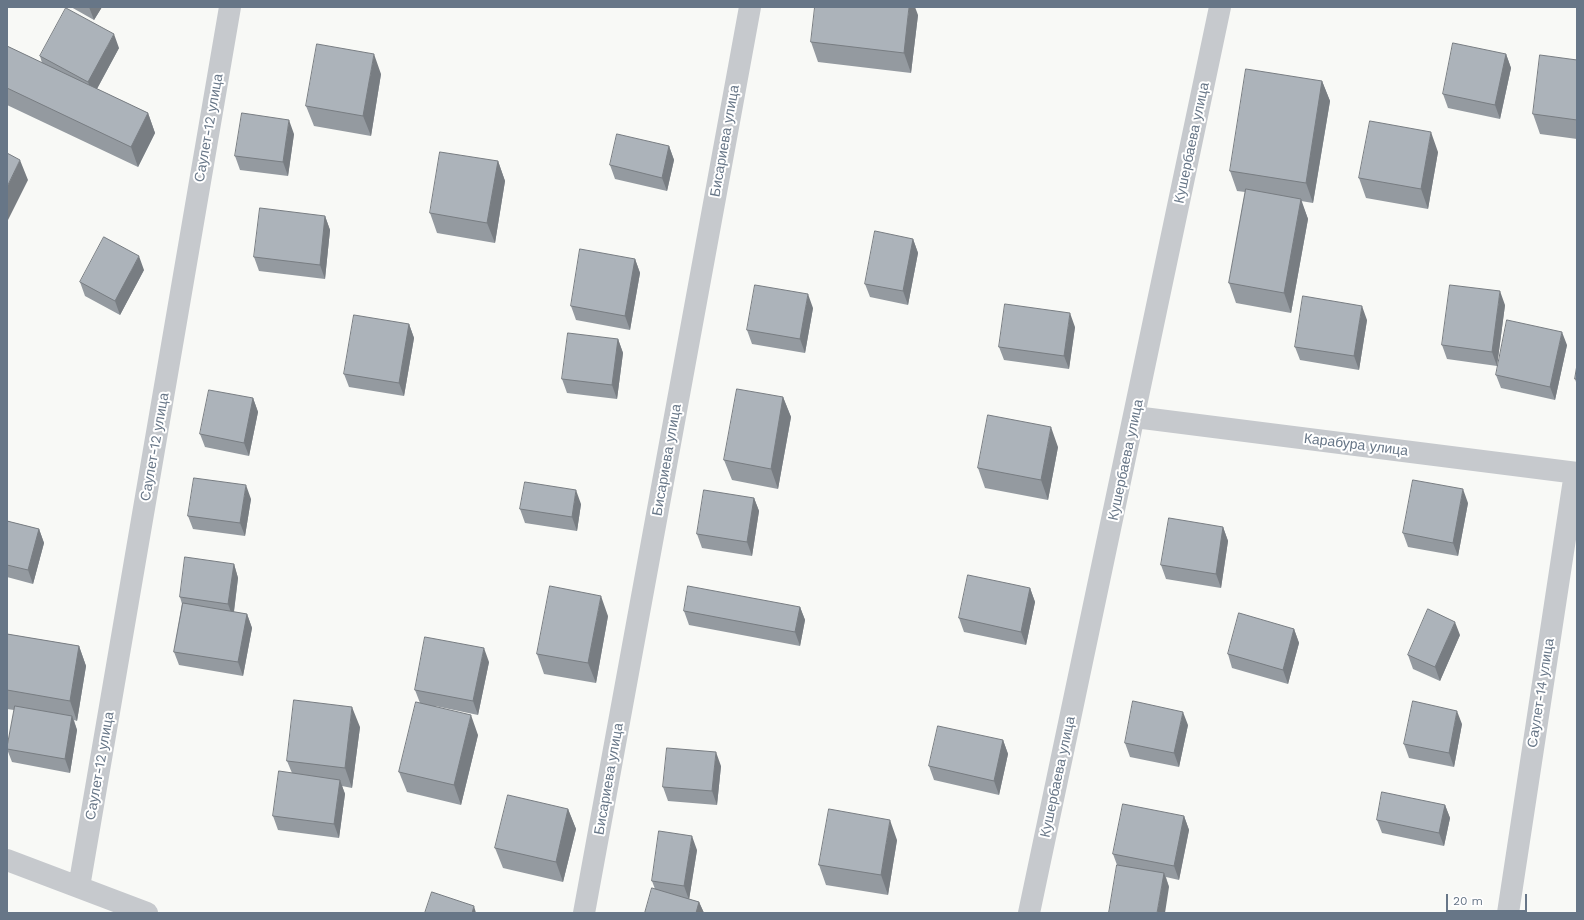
<!DOCTYPE html>
<html>
<head>
<meta charset="utf-8">
<style>
	body { margin:0 }
	#map { position:relative; width:1584px; height:920px; overflow:hidden; background:#f8f9f6; font-family:"Work Sans",sans-serif }
	canvas { display:block }
	.frame { position:absolute; inset:0; border:8px solid #677687; pointer-events:none }
	.scale { position:absolute; left:1446px; top:894px; width:81px; height:18px; box-sizing:border-box; border:2px solid #677687; border-top:0; padding-left:5px; font-size:12px; line-height:14px; white-space:nowrap; color:#677687; -webkit-text-stroke:3px #fff; paint-order:stroke }
</style>
</head>
<body>
<div id="map">
<canvas width="1584" height="920"></canvas>
<div class="frame"></div>
<div class="scale">20 m</div>
</div>
<script>
const context = document.querySelector('canvas').getContext('2d');
context.lineJoin = 'round';
function trace(path, color, width, dash) {
  context.strokeStyle = color;
  context.lineWidth = width;
  context.lineCap = dash ? 'butt' : 'round';
  context.setLineDash(dash || []);
  context.stroke(path);
}
function fill(path, color) {
  context.fillStyle = color;
  context.fill(path, 'evenodd');
}
function write(font, color, halo, rows, align = 'center') {
  context.font = font + ' "Work Sans",sans-serif';
  context.lineWidth = 4;
  context.setLineDash([]);
  context.textBaseline = 'middle';
  context.strokeStyle = halo;
  context.fillStyle = color;
  for (const [text, x, y, turn = 0] of rows) {
    context.save();
    context.translate(x, y);
    context.rotate((+turn || 0) * Math.PI / 180);
    context.textAlign = isNaN(turn) ? turn : align;
    if (halo) context.strokeText(text, 0, 0);
    context.fillText(text, 0, 0);
    context.restore();
  }
}
const street = new Path2D(`
	M1135 417 1577 473
	M7 860 147 913
	M79 887 230 7
	M584 913 750 7
	M1029 913 1220 7
	M1508 913 1575 473`);
const wall = new Path2D(`
	M71 7H102L94 20Z
	M918 15 911 73 818 62 811 42Z
	M7 46 42 63 40 56 119 48 97 89 148 113 155 133 138 167 7 105Z
	M1506 54 1511 68 1500 119 1448 108 1443 94Z
	M1577 60V139L1540 134 1533 114Z
	M381 74 371 136 314 126 306 106Z
	M1322 81 1330 101 1313 203 1301 201 1308 219 1291 313 1236 303 1229 283 1245 192 1237 191 1230 171Z
	M294 134 288 176 240 170 235 156Z
	M669 146 674 160 667 191 615 179 610 165Z
	M1438 152 1428 209 1366 198 1359 178Z
	M498 161 505 181 495 243 437 233 430 213Z
	M325 216 330 230 325 279 259 271 254 257Z
	M913 239 918 253 908 305 870 297 865 284Z
	M635 259 640 273 630 330 576 320 571 306Z
	M144 270 120 315 85 296 80 282Z
	M1505 305 1497 366 1447 359 1442 345Z
	M813 308 805 353 752 344 747 330Z
	M1367 320 1359 370 1300 360 1295 347Z
	M409 324 414 338 404 396 349 387 344 374Z
	M1075 327 1069 369 1004 360 999 347Z
	M618 339 623 353 617 399 567 393 562 379Z
	M1567 345 1555 400 1501 388 1496 375Z
	M1577 365V385L1575 379Z
	M783 397 791 417 778 489 732 480 724 460Z
	M253 398 258 412 249 456 205 447 200 434Z
	M1058 447 1048 500 985 488 978 468Z
	M754 498 759 511 752 556 702 548 697 534Z
	M251 499 245 536 193 529 188 516Z
	M1468 503 1458 556 1408 547 1403 533Z
	M581 504 577 531 525 523 520 509Z
	M7 521 39 529 44 543 33 584 7 577Z
	M1223 527 1228 541 1221 588 1166 579 1161 565Z
	M234 564 238 578 234 612 247 614 252 628 243 676 179 665 174 652 182 604 180 597Z
	M1030 588 1035 602 1026 645 964 632 959 618Z
	M800 607 805 620 800 646 689 625 684 611Z
	M608 616 596 683 544 674 537 654Z
	M1294 629 1299 643 1288 684 1232 668 1228 654Z
	M7 634 79 646 86 666 77 721 74 720 77 730 70 773 12 762 7 749 14 710 7 709Z
	M1460 635 1440 681 1413 669 1408 655Z
	M489 662 478 715 435 706 478 735 461 805 407 792 399 772 420 703 415 690Z
	M1462 724 1454 767 1409 758 1404 744Z
	M1188 725 1179 767 1130 757 1125 743Z
	M360 727 352 788 342 786 345 794 339 838 278 830 273 816 292 773 287 761Z
	M1003 740 1008 754 999 795 934 780 929 766Z
	M721 766 717 805 668 801 663 787Z
	M1445 805 1450 818 1444 846 1382 833 1377 820Z
	M568 809 576 829 563 882 503 868 495 848Z
	M1184 816 1189 830 1179 880 1166 877 1169 887 1117 865 1113 854Z
	M897 840 888 895 826 885 819 865Z
	M697 850 689 899 699 902 704 913H645L655 889 652 881Z`);
const shadedWall = new Path2D(`
	M89 7H102L94 20Z
	M909 7H915L918 15 911 73 904 53Z
	M114 34 119 48 93 96 88 82Z
	M374 54 381 74 371 136 363 116Z
	M1506 54 1511 68 1500 119 1495 105Z
	M1322 81 1330 101 1313 203 1306 183Z
	M148 113 155 133 138 167 131 147Z
	M289 120 294 134 288 176 283 162Z
	M1431 132 1438 152 1428 209 1421 189Z
	M669 146 674 160 667 191 662 178Z
	M20 160 28 180 7 222V187Z
	M498 161 505 181 495 243 487 223Z
	M1301 199 1308 219 1291 313 1284 293Z
	M325 216 330 230 325 279 320 265Z
	M913 239 918 253 908 305 903 291Z
	M139 256 144 270 120 315 115 301Z
	M635 259 640 273 630 330 625 316Z
	M1500 291 1505 305 1497 366 1492 352Z
	M808 294 813 308 805 353 800 339Z
	M1362 306 1367 320 1359 370 1354 356Z
	M1070 313 1075 327 1069 369 1064 356Z
	M409 324 414 338 404 396 399 383Z
	M1562 332 1567 345 1555 400 1550 387Z
	M618 339 623 353 617 399 612 385Z
	M783 397 791 417 778 489 771 469Z
	M253 398 258 412 249 456 244 443Z
	M1051 427 1058 447 1048 500 1041 480Z
	M246 485 251 499 245 536 240 523Z
	M1463 489 1468 503 1458 556 1453 543Z
	M576 490 581 504 577 531 572 517Z
	M754 498 759 511 752 556 747 542Z
	M1223 527 1228 541 1221 588 1216 574Z
	M39 529 44 543 33 584 28 570Z
	M234 564 238 578 233 618 228 604Z
	M1030 588 1035 602 1026 645 1021 632Z
	M601 596 608 616 596 683 588 663Z
	M800 607 805 620 800 646 795 632Z
	M247 614 252 628 243 676 238 662Z
	M1455 622 1460 635 1440 681 1435 667Z
	M1294 629 1299 643 1288 684 1283 670Z
	M79 646 86 666 77 721 70 701Z
	M484 648 489 662 478 715 473 701Z
	M352 707 360 727 352 788 345 768Z
	M1457 711 1462 724 1454 767 1449 753Z
	M1183 712 1188 725 1179 767 1174 753Z
	M471 715 478 735 461 805 454 785Z
	M72 716 77 730 70 773 65 759Z
	M1003 740 1008 754 999 795 994 781Z
	M716 752 721 766 717 805 712 791Z
	M340 780 345 794 339 838 334 824Z
	M1445 805 1450 818 1444 846 1439 833Z
	M568 809 576 829 563 882 556 862Z
	M1184 816 1189 830 1179 880 1174 866Z
	M890 820 897 840 888 895 881 875Z
	M692 836 697 850 689 900 684 886Z
	M1164 873 1169 887 1165 913H1157Z
	M699 902 704 913H696Z
	M474 906 476 913H472Z`);
const building = new Path2D(`
	M815 7H909L904 53 811 42Z
	M66 8 114 34 88 82 40 56Z
	M1453 43 1506 54 1495 105 1443 94Z
	M317 44 374 54 363 116 306 106Z
	M7 46 148 113 131 147 7 88Z
	M1540 55 1577 60V120L1533 114Z
	M1246 69 1322 81 1306 183 1230 171Z
	M242 113 289 120 283 162 235 156Z
	M1370 121 1431 132 1421 189 1359 178Z
	M617 134 669 146 662 178 610 165Z
	M440 152 498 161 487 223 430 213Z
	M7 153 20 160 7 187Z
	M1246 189 1301 199 1284 293 1229 283Z
	M260 208 325 216 320 265 254 257Z
	M875 231 913 239 903 291 865 284Z
	M104 237 139 256 115 301 80 282Z
	M580 249 635 259 625 316 571 306Z
	M755 285 808 294 800 339 747 330Z
	M1450 285 1500 291 1492 352 1442 345Z
	M1303 296 1362 306 1354 356 1295 347Z
	M1005 304 1070 313 1064 356 999 347Z
	M354 315 409 324 399 383 344 374Z
	M1507 320 1562 332 1550 387 1496 375Z
	M568 333 618 339 612 385 562 379Z
	M1577 365V379H1575Z
	M737 389 783 397 771 469 724 460Z
	M209 390 253 398 244 443 200 434Z
	M988 415 1051 427 1041 480 978 468Z
	M194 478 246 485 240 523 188 516Z
	M1413 480 1463 489 1453 543 1403 533Z
	M525 482 576 490 572 517 520 509Z
	M704 490 754 498 747 542 697 534Z
	M1169 518 1223 527 1216 574 1161 565Z
	M7 521 39 529 28 570 7 565Z
	M185 557 234 564 228 604 180 597Z
	M968 575 1030 588 1021 632 959 618Z
	M550 586 601 596 588 663 537 654Z
	M688 586 800 607 795 632 684 611Z
	M183 603 247 614 238 662 174 652Z
	M1428 609 1455 622 1435 667 1408 655Z
	M1239 613 1294 629 1283 670 1228 654Z
	M7 634 79 646 70 701 7 690Z
	M425 637 484 648 473 701 415 690Z
	M294 700 352 707 345 768 287 761Z
	M1133 701 1183 712 1174 753 1125 743Z
	M1413 701 1457 711 1449 753 1404 744Z
	M416 702 471 715 454 785 399 772Z
	M15 706 72 716 65 759 7 749Z
	M938 726 1003 740 994 781 929 766Z
	M667 748 716 752 712 791 663 787Z
	M279 771 340 780 334 824 273 816Z
	M1382 792 1445 805 1439 833 1377 820Z
	M508 795 568 809 556 862 495 848Z
	M1123 804 1184 816 1174 866 1113 854Z
	M829 809 890 820 881 875 819 865Z
	M659 831 692 836 684 886 652 881Z
	M1117 865 1164 873 1157 913H1109Z
	M652 888 699 902 696 913H645Z
	M432 892 474 906 472 913H425Z`);
const streetNames = [
	["Саулет-12 улица",209,128,-80],
	["Бисариева улица",725,141,-80],
	["Кушербаева улица",1192,143,-78],
	["Карабура улица",1356,445,7],
	["Саулет-12 улица",155,447,-80],
	["Бисариева улица",667,460,-80],
	["Кушербаева улица",1126,460,-78],
	["Саулет-14 улица",1541,693,-81],
	["Саулет-12 улица",100,766,-80],
	["Кушербаева улица",1058,777,-78],
	["Бисариева улица",609,779,-80]
];
trace(street, '#c6c9cd', 22);
fill(wall, '#949aa0');
fill(shadedWall, '#787d82');
fill(building, '#acb3ba');
trace(building, '#787d82', 1);
write('14px', '#677687', '#fff', streetNames);
</script>
</body>
</html>
